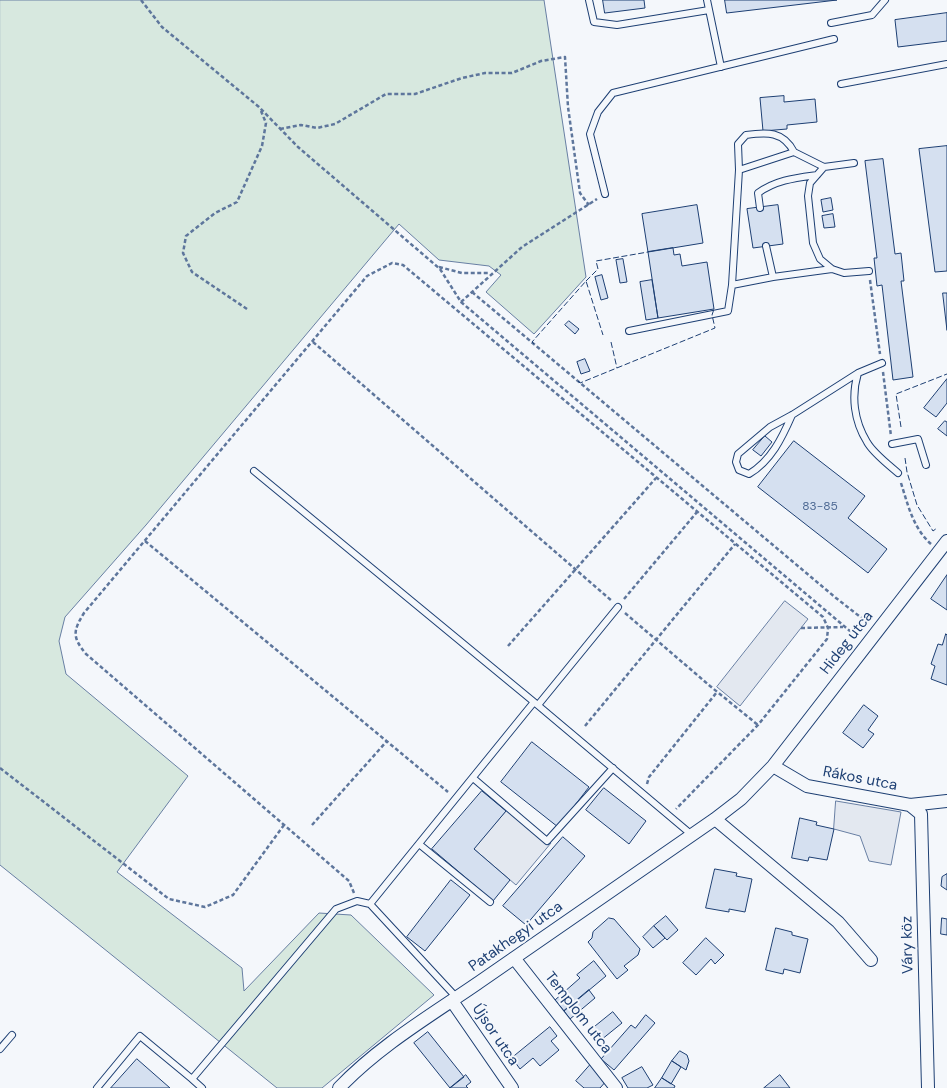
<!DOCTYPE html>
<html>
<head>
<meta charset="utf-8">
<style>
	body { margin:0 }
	canvas { display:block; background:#f4f7fb }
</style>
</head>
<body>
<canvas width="947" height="1088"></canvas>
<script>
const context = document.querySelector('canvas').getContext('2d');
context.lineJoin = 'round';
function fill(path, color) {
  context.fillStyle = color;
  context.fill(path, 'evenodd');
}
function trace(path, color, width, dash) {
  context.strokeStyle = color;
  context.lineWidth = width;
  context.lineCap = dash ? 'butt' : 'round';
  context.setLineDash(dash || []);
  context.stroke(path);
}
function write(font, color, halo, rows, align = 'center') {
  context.font = font + ' "DM Sans",sans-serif';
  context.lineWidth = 4;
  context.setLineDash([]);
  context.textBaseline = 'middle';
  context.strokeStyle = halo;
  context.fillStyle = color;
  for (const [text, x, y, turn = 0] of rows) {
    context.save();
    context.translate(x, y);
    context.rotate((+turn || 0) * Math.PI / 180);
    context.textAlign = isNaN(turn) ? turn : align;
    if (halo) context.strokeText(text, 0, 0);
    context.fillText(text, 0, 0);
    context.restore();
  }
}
const green = new Path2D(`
	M0 0H544L586 277 534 334 486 292 501 275 489 266 439 260 399 224 146 525 65 617 59 641 66 674 188 776 117 872 242 968 244 991 319 913 351 915 434 995 322 1088H277L0 865Z`);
const parking = new Path2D(`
	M785 601 808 619 740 706 717 687Z
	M836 801 901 812 891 865 869 861 860 836 834 829Z
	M509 808 551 843 516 885 474 849Z`);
const building = new Path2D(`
	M603 0H644L645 8 605 13Z
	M725 0H837L727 13Z
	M947 13V41L898 47 895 20Z
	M784 96V102L815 99 817 122 787 125V129L763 131 760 98Z
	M947 146V271L935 272 919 149Z
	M883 159 895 254 901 253 904 281H901L913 377 893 380 882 285 877 286 874 258H877L865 161Z
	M831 198 833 210 823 212 821 200Z
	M697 205 703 243 648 252 642 214Z
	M778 205 783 244 753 248 747 209Z
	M833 214 835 227 824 228 822 216Z
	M673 248 674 255 680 254 682 266 707 262 714 309 658 318 648 252Z
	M623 259 627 282 620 283 616 260Z
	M602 275 608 298 601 300 595 277Z
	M652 280 658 318 646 320 640 282Z
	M943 293H947V330Z
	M569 321 579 329 575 334 565 325Z
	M585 359 590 371 581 374 577 362Z
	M947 379V403L936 417 924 408Z
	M945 421 947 422V436L938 429Z
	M765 436 772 442 761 456 753 450Z
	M794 441 865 496 848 518 887 549 868 573 758 487Z
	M947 575V610L931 599Z
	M946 634 947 635V685L931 679 935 666 931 664 938 644 942 645Z
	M864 705 878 716 868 730 874 734 863 748 843 733Z
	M532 742 589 787 558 827 501 782Z
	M604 788 646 821 629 844 586 810Z
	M482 791 506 811 474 849 510 880 493 901 432 849Z
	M800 818 817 822 816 825 834 829 827 860 809 857 808 861 792 858Z
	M563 837 585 856 526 925 503 906Z
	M715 869 737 873 736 876 752 879 745 912 729 909V912L706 908Z
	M947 874V890L941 886 942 877Z
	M451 880 470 895 425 951 407 937Z
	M666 916 678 930 667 940 654 926Z
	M609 918 614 919 640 949 638 955 624 966 628 970 617 979 588 942 592 938 593 932Z
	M942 918 947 919V935L941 934Z
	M654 926 665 938 653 948 643 937Z
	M776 928 792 932V935L808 939 800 973 784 969 783 974 766 970Z
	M706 938 724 955 715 964 711 959 696 975 683 963Z
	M594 961 606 976 564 1011 555 1000 580 978 577 975Z
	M589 990 595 998 570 1019 564 1011Z
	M613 1012 622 1023 601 1040 592 1029Z
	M646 1015 655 1023 614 1070 601 1059 631 1025 635 1028Z
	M550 1027 557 1036 551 1041 559 1050 540 1066 533 1058 520 1069 512 1058Z
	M428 1032 464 1077 450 1088 414 1043Z
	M680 1051 687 1055 689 1061 686 1070 672 1061Z
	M137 1059 170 1088H111Z
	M672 1061 681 1067 671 1084 662 1078Z
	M591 1064 607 1080 600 1088H584L576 1081Z
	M642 1067 653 1085 647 1088H628L622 1078Z
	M466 1075 471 1082 466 1086 468 1088H450Z
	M780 1075 790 1088H764Z
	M662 1078 675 1086 674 1088H655Z`);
const path = new Path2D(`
	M141 0 162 27 259 107 298 147 440 269 461 302 857 637
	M280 129 301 125 317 128 335 124 386 94H415L462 78 485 73H512L541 61 565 57 568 107 580 193 589 205
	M439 267 462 273H490
	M870 280 880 354
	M472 292 836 598 868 623
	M461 302 522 247 597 199
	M247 309 192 272 183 253 186 236 215 213 237 202 262 146 266 123 261 111
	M313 342 612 601
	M883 372 891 436
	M901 483C908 505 913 528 931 544
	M145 541 448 792
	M624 599 697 512
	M625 613 710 686 758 725
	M801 628 843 627
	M508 646 656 478
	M585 726 735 544
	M0 768 169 899 205 907 233 895 284 825
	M647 784 649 777 717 692
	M312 825 387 741
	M354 893 349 881 86 654C72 637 73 631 84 613L367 276 392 263 403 265 823 617 828 628 827 639 758 725 676 809`);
const lane = new Path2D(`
	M589 0 594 22 617 25 709 10
	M707 0 721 67
	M831 23 872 15 885 0
	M841 84 947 64
	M854 163 824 167 810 183 808 196 813 243 820 259 832 269 844 273 869 271
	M739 170 738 144 746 135C767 132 783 131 794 152
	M605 194 590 134 598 112 613 93 834 39
	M760 208 758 193C776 180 795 178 817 175
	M766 246 773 277 832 269
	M732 285 773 277
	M629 331 728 311 732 285 739 170 794 152 824 167
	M882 363 858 373C851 396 854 421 867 442 873 453 889 465 898 473
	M792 415C782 438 771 461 749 474L739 470 736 462 738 454 770 427 792 415 858 373
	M892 444 918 439 926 465
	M254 471 534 702 692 835
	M538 705 618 607
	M473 778 547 841 613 768
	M419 844 490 902
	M370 904 534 702
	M0 1049 12 1035
	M192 1079 202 1088
	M97 1088 140 1036 192 1079 336 909 357 901 370 904 457 998`);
const street = new Path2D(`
	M773 766 807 786 910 805 947 801
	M910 805 921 814 928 1088
	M715 819 838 922 871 960
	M514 958 616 1088
	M452 1001 512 1088
	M339 1088C379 1046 430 1016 478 983 557 928 636 873 715 819L741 799 773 766 947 541`);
const fence = new Path2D(`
	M586 281 598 269 596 261 648 252
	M611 342 617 368
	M534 344 532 342 586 281 603 335
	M578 381 580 383 715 328 712 315 714 309
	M901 427 896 394 947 374
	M905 458 907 472 917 505 933 531 937 528`);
const numberNames = [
	["83-85",820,507]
];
const streetNames = [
	["Hideg utca",847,643,-52],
	["Rákos utca",860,779,11],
	["Patakhegyi utca",516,937,-35],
	["Váry köz",908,945,-91],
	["Templom utca",578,1013,52],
	["Újsor utca",495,1035,56]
];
fill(green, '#d7e8df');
trace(green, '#687fa3', 1);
fill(parking, '#e3e8f0');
trace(parking, '#687fa3', 1);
fill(building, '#d5e0f0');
trace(building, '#1d3f73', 1);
trace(lane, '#1d3f73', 8);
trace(street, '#1d3f73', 14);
trace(path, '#5e769c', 2.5, [4, 2.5]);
trace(lane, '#f4f7fb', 6);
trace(street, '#f4f7fb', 12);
trace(fence, '#1d3f73', 1, [6, 2.5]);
write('12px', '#4b6792', null, numberNames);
write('15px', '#1d3f73', '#f4f7fb', streetNames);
</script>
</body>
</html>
